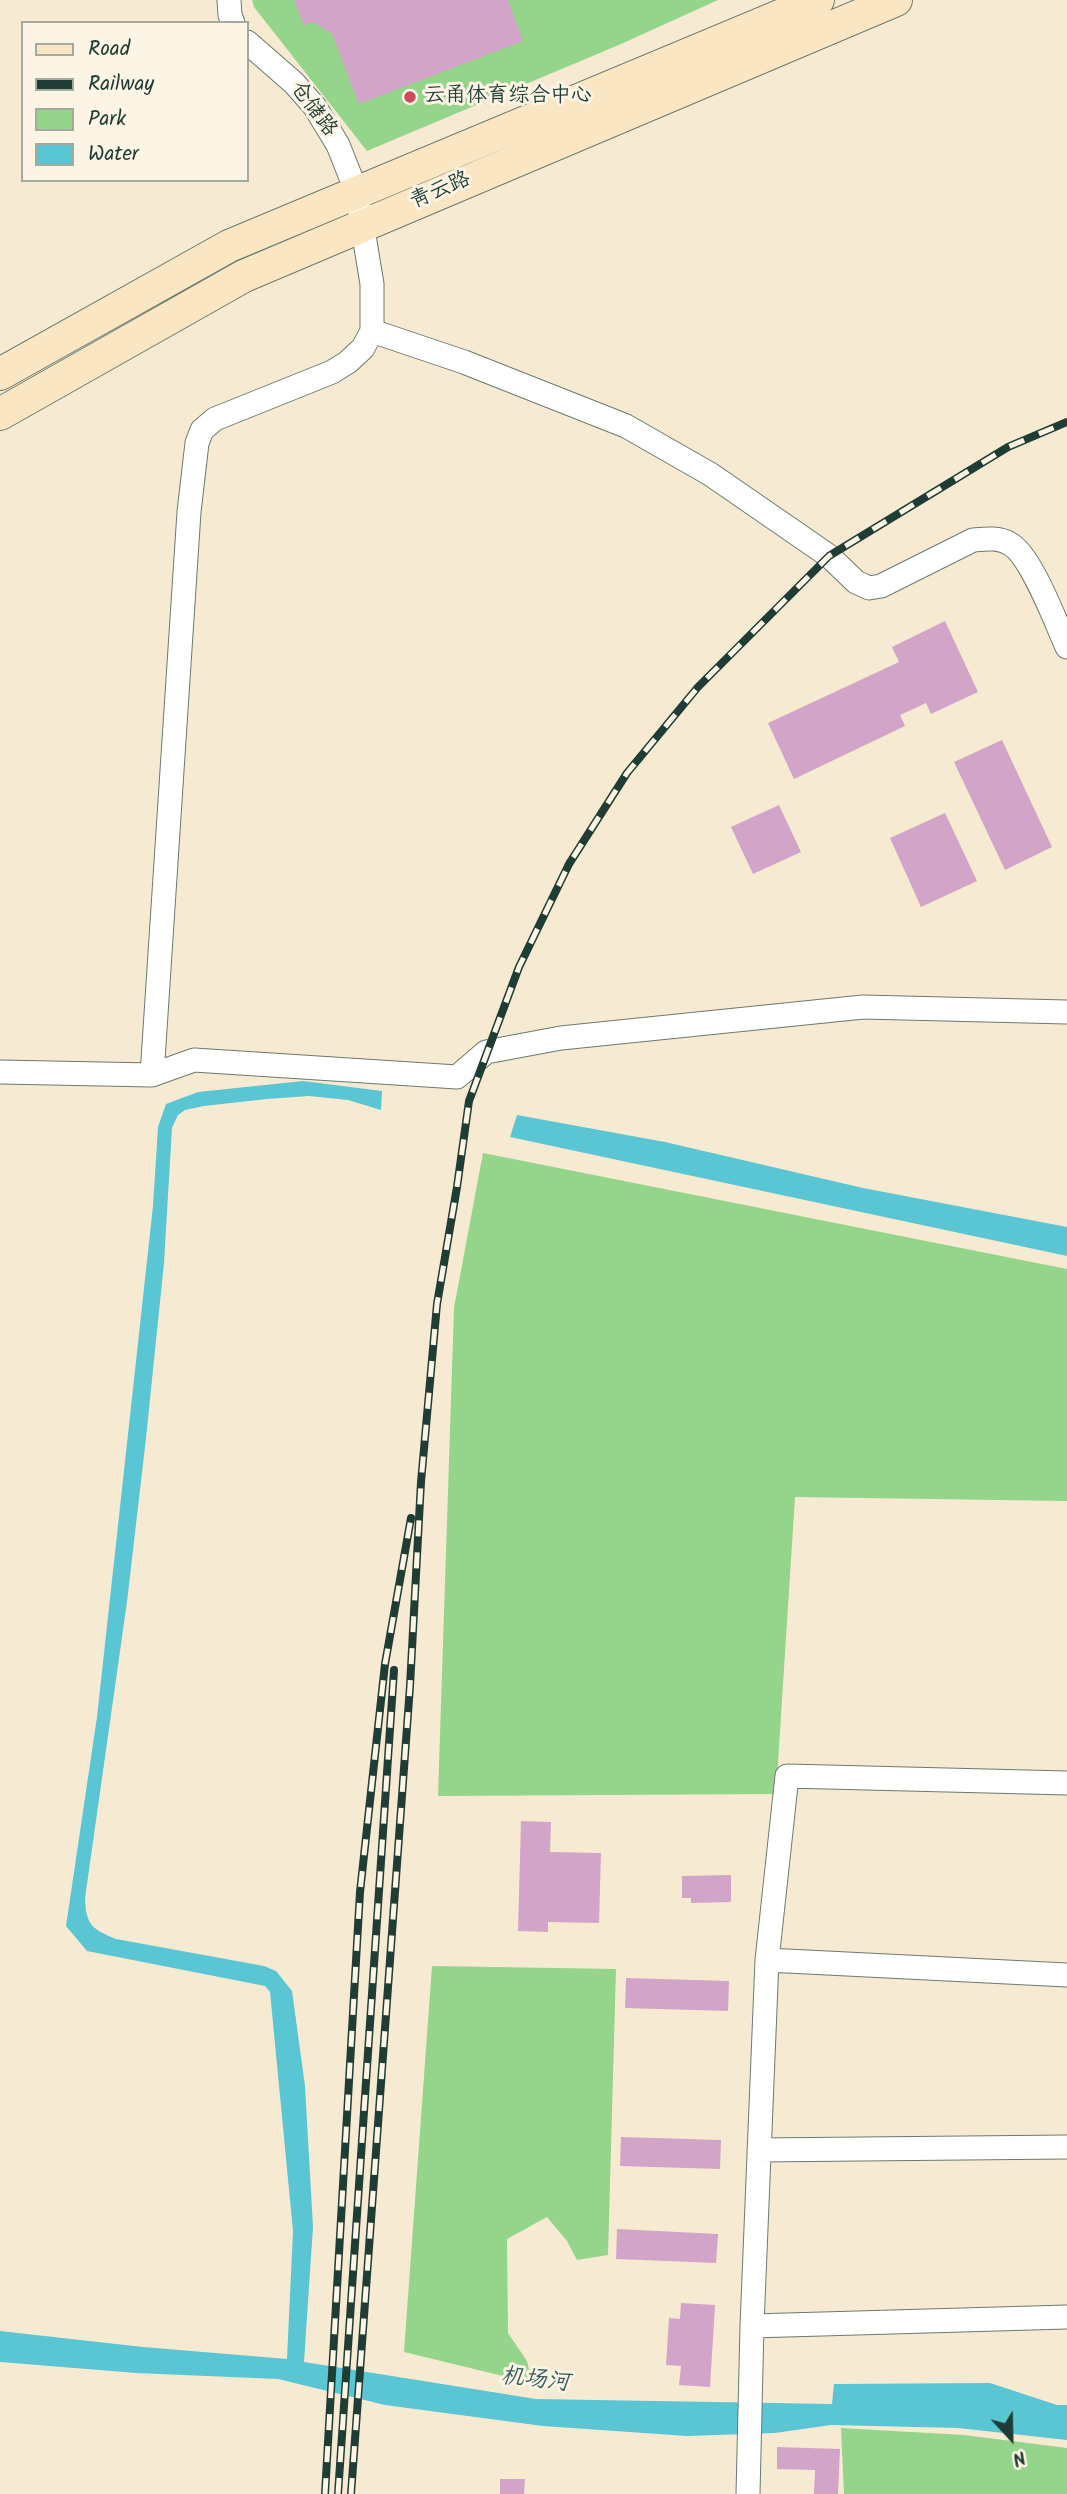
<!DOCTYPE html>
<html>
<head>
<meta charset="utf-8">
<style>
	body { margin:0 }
	#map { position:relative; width:1067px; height:2494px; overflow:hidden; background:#f7ead3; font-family:Kalam,sans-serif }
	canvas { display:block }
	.legend { position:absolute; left:21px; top:21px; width:228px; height:161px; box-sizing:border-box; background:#fcf5e5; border:2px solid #a4ab9e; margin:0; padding:9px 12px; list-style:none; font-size:21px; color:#1f3d34 }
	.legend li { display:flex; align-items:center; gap:14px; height:35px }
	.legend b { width:35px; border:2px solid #a4ab9e }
	.north { position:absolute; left:976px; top:2403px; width:70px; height:70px; -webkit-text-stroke:5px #fcf5e5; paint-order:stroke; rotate:158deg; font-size:19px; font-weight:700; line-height:28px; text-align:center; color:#1f3d34 }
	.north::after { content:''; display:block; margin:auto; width:24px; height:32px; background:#1f3d34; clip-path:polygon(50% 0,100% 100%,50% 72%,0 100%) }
</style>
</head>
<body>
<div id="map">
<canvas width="1067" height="2494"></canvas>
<ul class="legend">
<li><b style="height:9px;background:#fbe6c4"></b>Road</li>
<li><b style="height:9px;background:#1f3d34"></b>Railway</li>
<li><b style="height:19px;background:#94d48b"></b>Park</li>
<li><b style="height:19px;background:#5ac5d3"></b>Water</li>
</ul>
<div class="north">N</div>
</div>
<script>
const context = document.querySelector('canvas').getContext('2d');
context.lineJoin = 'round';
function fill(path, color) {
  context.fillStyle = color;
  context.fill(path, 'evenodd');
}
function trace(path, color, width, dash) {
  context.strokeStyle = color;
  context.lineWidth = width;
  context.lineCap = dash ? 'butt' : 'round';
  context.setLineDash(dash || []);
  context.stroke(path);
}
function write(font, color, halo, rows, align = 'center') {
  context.font = font + ' Kalam,"LXGW WenKai TC",sans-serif';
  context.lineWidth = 6;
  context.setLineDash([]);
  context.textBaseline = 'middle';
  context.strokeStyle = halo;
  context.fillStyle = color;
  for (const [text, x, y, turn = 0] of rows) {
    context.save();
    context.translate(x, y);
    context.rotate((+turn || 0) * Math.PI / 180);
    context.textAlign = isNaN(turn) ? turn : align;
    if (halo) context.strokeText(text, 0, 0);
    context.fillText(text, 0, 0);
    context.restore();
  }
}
const green = new Path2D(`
	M252 0H718L621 44 367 151 254 7Z
	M483 1153 1067 1269V1501L795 1497 776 1794 438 1796 454 1308Z
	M432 1966 616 1969 608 2255 577 2260 567 2241 547 2217 507 2239 508 2333 527 2361 532 2383 404 2352Z
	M841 2428 964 2435 1067 2448V2494H844Z`);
const water = new Path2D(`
	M303 1081 382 1091 381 1110 348 1100 309 1096 267 1099 204 1106 185 1110 178 1115 172 1128 164 1263 146 1438 127 1602 85 1898C86 1925 92 1929 116 1939L264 1966 276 1971 292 1991 305 2086 313 2227 304 2362 536 2399 832 2404 834 2384 990 2383 1057 2405H1067V2440L958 2428 831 2425 775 2433 687 2436 543 2426 385 2405 278 2379 136 2373 0 2362V2331L143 2347 287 2359 293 2231 270 1992 265 1986 87 1951 66 1926 97 1717 153 1206 158 1127 166 1104 198 1092Z
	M517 1115 665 1142 863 1188 1067 1227V1256L510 1137Z`);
const building = new Path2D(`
	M294 0H508L523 41 359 104 332 34 314 22 304 25Z
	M945 621 978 692 931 714 926 703 900 715 905 726 794 779 768 723 899 662 892 647Z
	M1002 740 1052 847 1005 870 954 762Z
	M779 805 801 852 753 874 731 827Z
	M945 813 977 881 921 907 890 838Z
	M521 1821 551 1822 550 1852 601 1853 599 1923 548 1922V1932L518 1931Z
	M731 1875V1902L691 1903V1898H682V1876Z
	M626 1978 729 1981 728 2011 625 2008Z
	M621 2137 721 2140 720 2169 620 2166Z
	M617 2229 718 2234 716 2263 616 2259Z
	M681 2303 715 2305 710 2387 679 2385 681 2366 666 2365 669 2318 680 2319Z
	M777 2447 840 2449 838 2494H814L815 2470 777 2469Z
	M500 2479H525L524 2494H500Z`);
const street = new Path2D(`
	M229 0 230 15 233 23
	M372 331 464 362 626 426 710 474 829 556 856 582 869 588 881 586 973 540C985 539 999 537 1010 544 1031 555 1056 623 1067 647
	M0 1072 152 1075 189 512 197 443 202 430 215 419 332 372 348 362 363 348 372 331V284L357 193 338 145 315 107 294 83 247 42
	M152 1075 194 1060 457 1077 486 1052 561 1038 863 1007 1067 1012
	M767 1960 1067 1975
	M759 2150 1067 2147
	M752 2326 1067 2317
	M748 2494 752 2326 767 1960 787 1776 1067 1783`);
const secondary = new Path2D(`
	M0 374 229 246 818 0
	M0 414 244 276 896 0`);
const rail = new Path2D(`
	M325 2494 360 1892 385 1664 411 1518
	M338 2494 394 1670
	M351 2494 410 1686 421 1482 437 1304 457 1187 469 1101 519 967 569 864 627 773 698 687 829 556 1008 447 1067 422`);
const markers = [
	[410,97,7,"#d1495b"]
];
const poiNames = [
	["云甬体育综合中心",424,97]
];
const streetNames = [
	["仓储路",312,110,53],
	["青云路",441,192,-23]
];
const waterNames = [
	["机场河",535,2382,6]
];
fill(green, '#94d48b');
fill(water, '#5ac5d3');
fill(building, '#d2a4c7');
trace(street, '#6b7a6c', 25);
trace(secondary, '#6b7a6c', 34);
trace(street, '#fff', 23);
trace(secondary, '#fbe6c4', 32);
trace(rail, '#1f3d34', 8);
trace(rail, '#fcf5e5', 5, [16]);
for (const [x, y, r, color] of markers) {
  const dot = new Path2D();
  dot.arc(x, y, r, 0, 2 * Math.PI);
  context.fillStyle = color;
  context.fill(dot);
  trace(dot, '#fcf5e5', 2.5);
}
write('21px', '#1f3d34', '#fcf5e5', poiNames, 'left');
write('21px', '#1f3d34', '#fcf5e5', streetNames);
write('italic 23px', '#2e5f5c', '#fcf5e5', waterNames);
</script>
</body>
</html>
